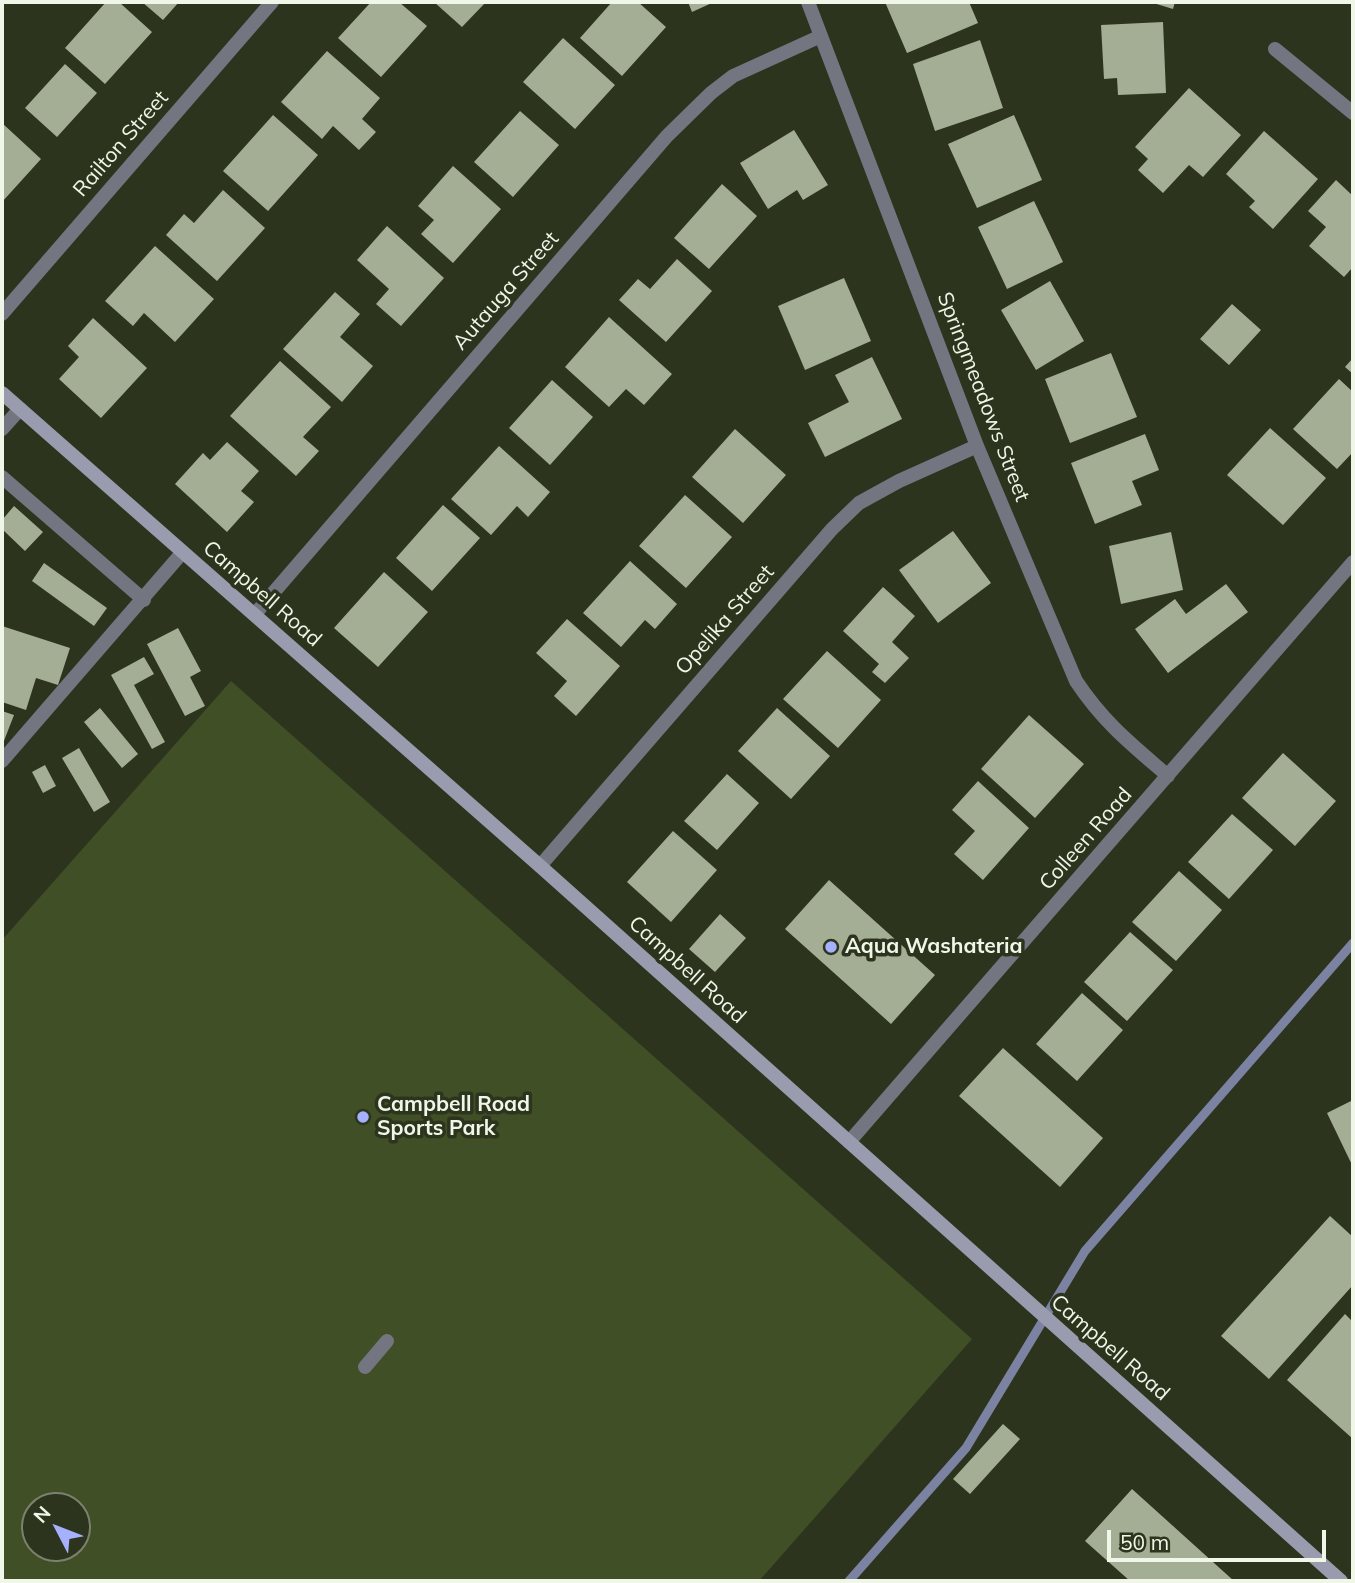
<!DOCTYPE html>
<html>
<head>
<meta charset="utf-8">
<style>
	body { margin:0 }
	#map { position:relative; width:1355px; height:1583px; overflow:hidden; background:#2c341e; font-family:Mulish,sans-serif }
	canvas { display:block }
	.frame { position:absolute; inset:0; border:4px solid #f0f6e8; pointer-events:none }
	.north { position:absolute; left:21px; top:1492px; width:70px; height:70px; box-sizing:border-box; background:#2c341e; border:2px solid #7a826f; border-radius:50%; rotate:312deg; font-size:19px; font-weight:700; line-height:28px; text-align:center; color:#f0f6e8 }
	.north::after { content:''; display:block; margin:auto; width:24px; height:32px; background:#a5b1fc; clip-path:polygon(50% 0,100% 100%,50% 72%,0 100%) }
	.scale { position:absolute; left:1107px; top:1530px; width:219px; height:32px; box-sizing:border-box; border:4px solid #f0f6e8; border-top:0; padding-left:9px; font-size:21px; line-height:24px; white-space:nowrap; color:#f0f6e8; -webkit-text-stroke:5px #2c341e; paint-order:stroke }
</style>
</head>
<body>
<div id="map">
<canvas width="1355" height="1583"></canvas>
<div class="frame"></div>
<div class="north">N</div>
<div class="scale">50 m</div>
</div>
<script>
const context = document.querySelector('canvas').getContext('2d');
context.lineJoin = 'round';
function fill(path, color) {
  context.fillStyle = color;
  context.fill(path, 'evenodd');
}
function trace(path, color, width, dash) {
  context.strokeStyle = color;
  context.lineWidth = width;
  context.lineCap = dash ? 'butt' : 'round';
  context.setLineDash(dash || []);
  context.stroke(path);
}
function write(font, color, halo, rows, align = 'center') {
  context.font = font + ' Mulish,sans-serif';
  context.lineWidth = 7;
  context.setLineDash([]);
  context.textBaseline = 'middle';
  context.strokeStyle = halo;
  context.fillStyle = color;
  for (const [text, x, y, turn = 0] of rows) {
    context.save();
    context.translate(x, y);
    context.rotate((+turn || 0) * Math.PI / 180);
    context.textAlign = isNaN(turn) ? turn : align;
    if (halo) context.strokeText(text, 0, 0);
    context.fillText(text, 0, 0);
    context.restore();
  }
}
const green = new Path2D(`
	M231 681 972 1339 759 1581H2V940ZM35 1506H77V1548H35Z`);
const stream = new Path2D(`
	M849 1581 966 1448 1085 1251 1353 943`);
const building = new Path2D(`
	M106 2H119L152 32 105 84 65 48Z
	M142 2H179L163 20Z
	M371 2H399L427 26 381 77 338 38Z
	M434 2H486L462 27Z
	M612 2H638L666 27 622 76 580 38Z
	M688 2H714L692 12Z
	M885 2H969L978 23 907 53Z
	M1150 2H1175L1173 9Z
	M1163 22 1166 93 1118 95 1117 78 1104 79 1101 25Z
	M563 38 615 85 575 129 523 82Z
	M980 40 1003 108 935 131 913 64Z
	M327 51 380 98 362 119 376 132 359 150 333 126 322 139 281 102Z
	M65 64 97 93 57 137 25 108Z
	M1189 88 1241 135 1203 177 1189 165 1163 193 1138 170 1148 159 1135 147Z
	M520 111 559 145 513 197 474 162Z
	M273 115 318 155 268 211 223 171Z
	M1014 115 1042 180 977 208 948 144Z
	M2 123 41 159 2 202Z
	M794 130 828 185 803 200 797 190 768 209 740 163Z
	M1264 131 1318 179 1273 229 1249 207 1255 201 1226 174Z
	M453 166 501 209 453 263 421 234 434 220 418 206Z
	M1336 180 1353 196V267L1344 277 1309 246 1326 227 1308 211Z
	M722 184 757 216 709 269 674 238Z
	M223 190 265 228 217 281 166 235 184 214 194 223Z
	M1034 201 1063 262 1007 289 978 227Z
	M387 226 444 278 401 326 376 304 389 289 357 260Z
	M155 246 214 299 175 342 144 313 133 326 105 301Z
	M677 259 712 291 666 342 619 300 638 279 650 289Z
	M844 278 871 341 805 370 778 306Z
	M1050 281 1084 341 1036 370 1001 310Z
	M335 292 360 314 340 337 373 366 342 402 283 349Z
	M1232 304 1261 330 1229 365 1200 339Z
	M609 317 672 374 644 405 626 389 609 407 565 367Z
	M93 318 147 368 101 418 59 379 79 357 68 346Z
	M1111 353 1137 417 1070 443 1045 379Z
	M872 357 902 419 825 457 808 423 849 402 835 375Z
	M1353 358V374L1345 367Z
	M280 361 331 407 303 437 319 451 296 476 230 416Z
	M1339 379 1353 392V452L1337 469 1293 429Z
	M552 380 593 417 550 465 509 428Z
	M1270 428 1326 478 1283 525 1227 475Z
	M735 429 786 475 743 523 692 477Z
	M1145 434 1159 470 1132 481 1142 505 1095 524 1071 463Z
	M227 442 259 471 241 491 254 502 227 532 175 484 203 453 210 460Z
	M499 446 550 492 528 517 517 506 491 535 451 499Z
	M685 495 732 537 686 588 639 546Z
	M443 505 480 538 432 591 396 558Z
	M14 506 43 532 25 551 2 529V520Z
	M953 531 991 583 938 623 899 570Z
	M1171 532 1183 590 1121 604 1109 546Z
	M630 561 677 604 655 629 645 620 621 647 583 613Z
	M44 563 107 608 94 626 32 581Z
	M384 572 428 612 378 667 334 628Z
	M1226 584 1248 612 1168 673 1135 629 1175 599 1186 614Z
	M883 587 915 616 892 642 909 658 885 683 872 672 879 664 843 631Z
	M567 619 620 666 576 716 554 696 567 681 536 653Z
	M2 626 70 648 58 685 36 678 26 710 2 702Z
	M178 628 201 671 190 677 205 706 185 716 147 644Z
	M827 651 881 700 838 748 783 699Z
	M144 657 154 674 134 685 165 742 152 749 111 675Z
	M100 708 138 754 122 768 84 722Z
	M777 708 830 756 791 799 738 751Z
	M2 711 14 715 2 746Z
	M1029 715 1084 764 1035 818 981 769Z
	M79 748 110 802 94 812 62 758Z
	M1283 753 1336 801 1295 846 1242 798Z
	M45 765 56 786 43 793 32 772Z
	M727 774 759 803 717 850 684 821Z
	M978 781 1029 828 983 880 954 854 975 831 952 810Z
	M1232 814 1273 850 1229 899 1188 862Z
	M673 831 717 870 671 922 627 882Z
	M1179 871 1222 910 1176 961 1132 922Z
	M829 880 935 975 891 1024 785 929Z
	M720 914 746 938 715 972 689 949Z
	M1130 932 1173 970 1127 1021 1084 982Z
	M1082 993 1123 1030 1077 1081 1036 1044Z
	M1003 1048 1103 1138 1060 1187 959 1096Z
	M1353 1100V1167L1327 1113Z
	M1330 1216 1353 1237V1285L1269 1379 1221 1336Z
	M1345 1314 1353 1322V1439L1287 1380Z
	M1003 1424 1020 1439 970 1494 953 1479Z
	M1132 1489 1234 1581H1130L1085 1541Z`);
const lane = new Path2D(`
	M2 429 20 409
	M2 477 144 600
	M2 761 182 553
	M365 1367 387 1341`);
const street = new Path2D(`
	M808 2 977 446 1076 681C1104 723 1131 744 1168 776
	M1275 49 1353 113
	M2 314 272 2
	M255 614 667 136 711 93 733 76 821 36
	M540 866 832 529 859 503 899 481 977 446
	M849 1142 1353 562`);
const secondary = new Path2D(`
	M2 393 540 866 1341 1581`);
const markers = [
	[831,947,7,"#a5b1fc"],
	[363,1117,7,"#a5b1fc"]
];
const streetNames = [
	["Railton Street",121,144,-49],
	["Autauga Street",506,291,-49],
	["Springmeadows Street",983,397,69],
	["Campbell Road",262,594,41],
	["Opelika Street",725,620,-49],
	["Colleen Road",1086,839,-49],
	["Campbell Road",687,970,42],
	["Campbell Road",1110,1348,41]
];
const poiNames = [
	["Aqua Washateria",845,947],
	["Campbell Road",377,1105],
	["Sports Park",377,1129]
];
fill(green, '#414f26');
trace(stream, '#7c82a2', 9);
fill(building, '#a4ae94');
trace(lane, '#737581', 14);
trace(street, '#737581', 14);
trace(secondary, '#989cae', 14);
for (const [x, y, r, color] of markers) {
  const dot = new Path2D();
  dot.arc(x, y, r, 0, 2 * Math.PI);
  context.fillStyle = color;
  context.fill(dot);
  trace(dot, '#2c341e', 2.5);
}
write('21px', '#f0f6e8', '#2c341e', streetNames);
write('bold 21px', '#f0f6e8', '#2c341e', poiNames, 'left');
</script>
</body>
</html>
